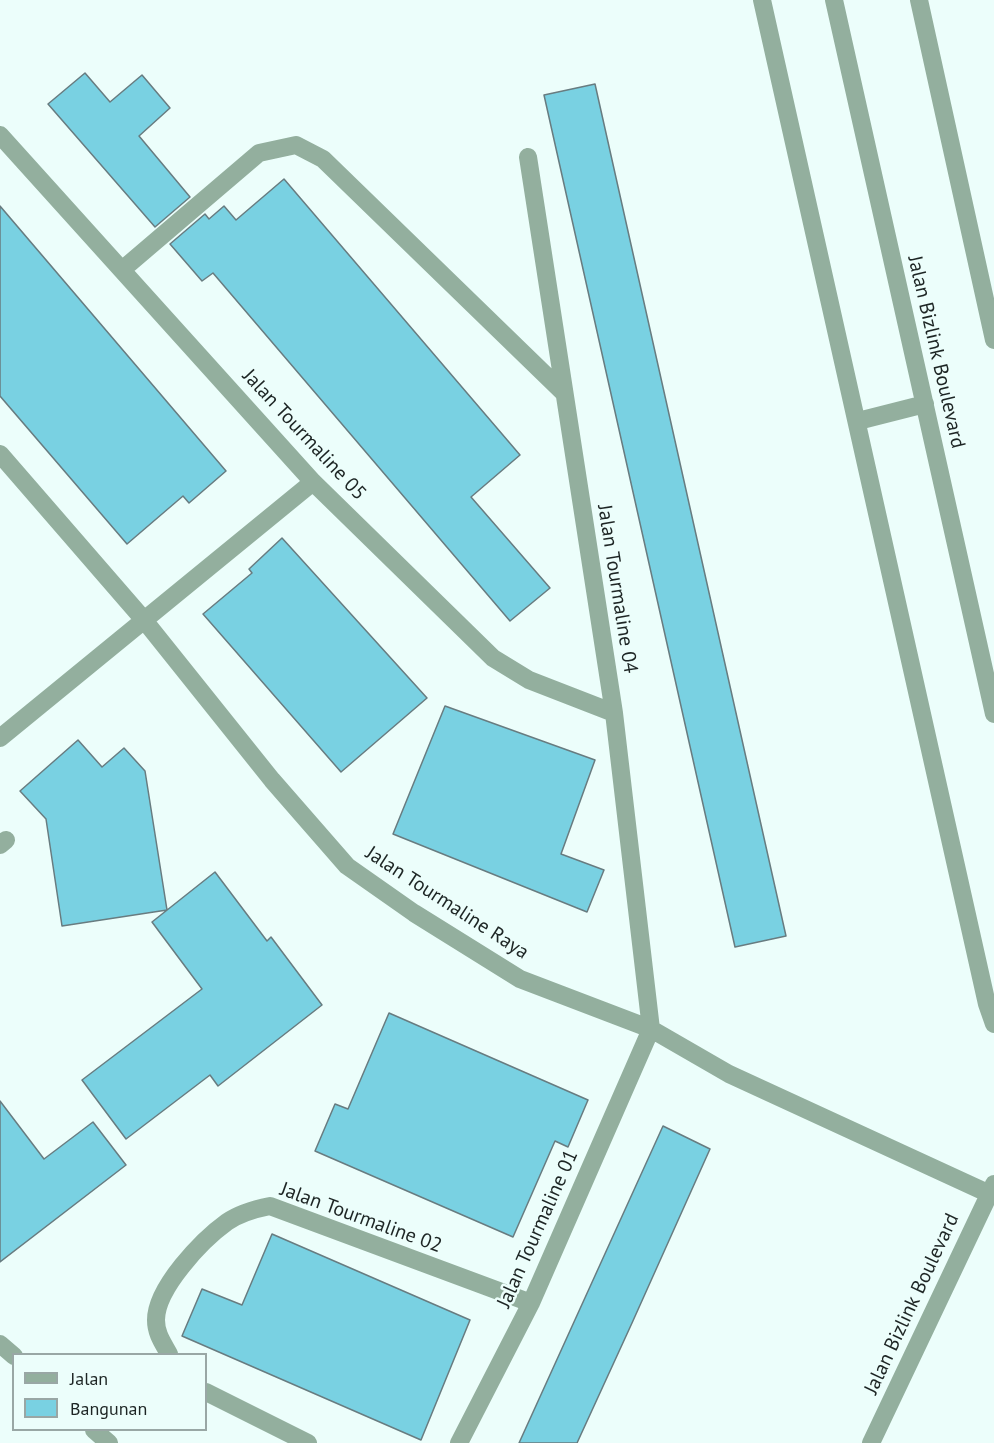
<!DOCTYPE html>
<html>
<head>
<meta charset="utf-8">
<style>
	body { margin:0 }
	#map { position:relative; width:994px; height:1443px; overflow:hidden; background:#ecfefb; font-family:"PT Sans",sans-serif }
	canvas { display:block }
	.legend { position:absolute; left:12px; top:1353px; width:195px; height:78px; box-sizing:border-box; background:#ecfefb; border:2px solid #99a7a5; margin:0; padding:8px 10px; list-style:none; font-size:18px; color:#1d2524 }
	.legend li { display:flex; align-items:center; gap:12px; height:30px }
	.legend b { width:30px; border:2px solid #99a7a5 }
</style>
</head>
<body>
<div id="map">
<canvas width="994" height="1443"></canvas>
<ul class="legend">
<li><b style="height:8px;background:#93af9e"></b>Jalan</li>
<li><b style="height:16px;background:#79d1e2"></b>Bangunan</li>
</ul>
</div>
<script>
const context = document.querySelector('canvas').getContext('2d');
context.lineJoin = 'round';
function fill(path, color) {
  context.fillStyle = color;
  context.fill(path, 'evenodd');
}
function trace(path, color, width, dash) {
  context.strokeStyle = color;
  context.lineWidth = width;
  context.lineCap = dash ? 'butt' : 'round';
  context.setLineDash(dash || []);
  context.stroke(path);
}
function write(font, color, halo, rows, align = 'center') {
  context.font = font + ' "PT Sans",sans-serif';
  context.lineWidth = 5;
  context.setLineDash([]);
  context.textBaseline = 'middle';
  context.strokeStyle = halo;
  context.fillStyle = color;
  for (const [text, x, y, turn = 0] of rows) {
    context.save();
    context.translate(x, y);
    context.rotate((+turn || 0) * Math.PI / 180);
    context.textAlign = isNaN(turn) ? turn : align;
    if (halo) context.strokeText(text, 0, 0);
    context.fillText(text, 0, 0);
    context.restore();
  }
}
const building = new Path2D(`
	M85 73 110 102 142 75 170 108 139 136 190 197 155 227 48 104Z
	M595 84 786 936 735 947 544 95Z
	M284 179 520 455 471 497 550 588 510 621 213 273 202 281 170 244 205 214 209 219 224 206 236 220Z
	M0 206 226 471 189 503 183 496 127 544 0 396Z
	M282 538 427 698 341 772 203 614 252 573 249 569Z
	M445 706 595 760 561 854 604 870 587 912 393 834Z
	M78 740 102 767 124 748 145 771 167 910 62 926 46 819 20 791Z
	M215 872 267 941 271 937 322 1005 218 1086 210 1075 126 1139 82 1080 202 989 152 922Z
	M389 1013 588 1100 568 1147 555 1141 513 1237 315 1151 335 1104 348 1109Z
	M0 1101 44 1159 93 1122 126 1165 0 1262Z
	M663 1126 710 1149 632 1323 577 1443H519Z
	M272 1234 470 1320 421 1440 182 1336 202 1289 242 1305Z`);
const minor = new Path2D(`
	M762 0 987 1004 994 1024
	M834 0 994 714
	M919 0 994 340
	M0 135 313 482 493 658 529 680 614 713
	M528 157 614 713 651 1029
	M123 269 259 153 296 145 323 159 564 393
	M858 421 925 404
	M0 454 144 620 272 780 347 866 414 913 520 979 651 1029 729 1074 994 1196
	M0 738 313 482
	M0 845 6 840
	M0 1344 14 1356
	M169 1354C163 1343 156 1334 156 1320 156 1288 202 1240 227 1222 240 1213 255 1209 270 1206L531 1303
	M206 1392 308 1443
	M94 1430 109 1443
	M459 1443 531 1303 651 1029
	M871 1443 994 1184`);
const streetNames = [
	["Jalan Bizlink Boulevard",936,352,77],
	["Jalan Tourmaline 05",304,435,47],
	["Jalan Tourmaline 04",617,589,81],
	["Jalan Tourmaline Raya",447,903,33],
	["Jalan Tourmaline 02",361,1218,20],
	["Jalan Tourmaline 01",538,1229,-66],
	["Jalan Bizlink Boulevard",912,1304,-65]
];
fill(building, '#79d1e2');
trace(building, '#687c80', 1.5);
trace(minor, '#93af9e', 18);
write('20px', '#1d2524', '#ecfefb', streetNames);
</script>
</body>
</html>
